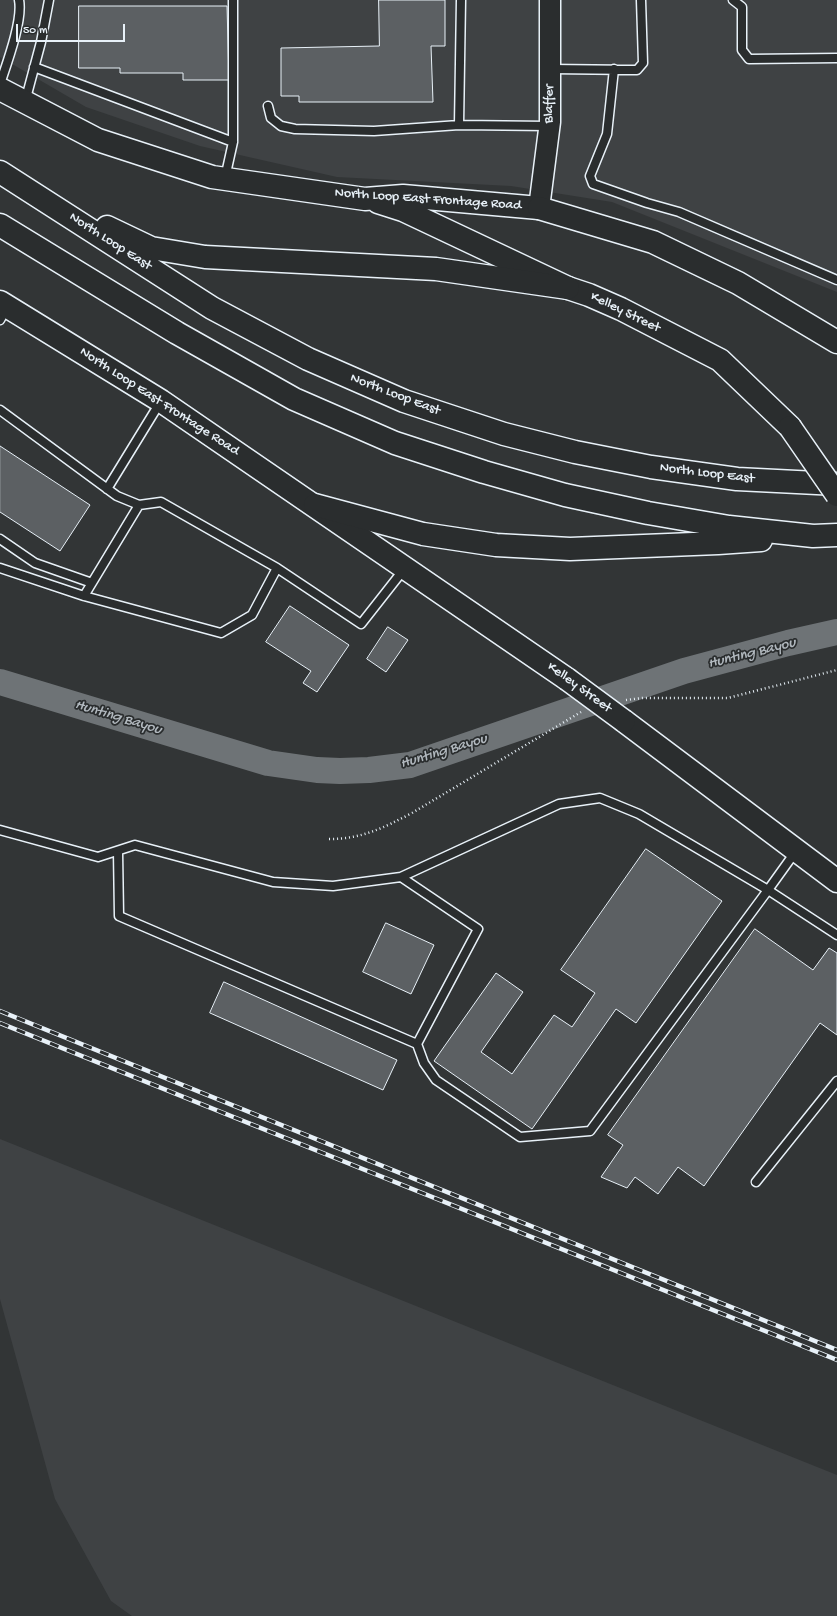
<!DOCTYPE html>
<html>
<head>
<meta charset="utf-8">
<style>
	body { margin:0 }
	#map { position:relative; width:837px; height:1616px; overflow:hidden; background:#323536; font-family:"Gochi Hand",sans-serif }
	canvas { display:block }
	.scale { position:absolute; left:16px; top:24px; width:109px; height:18px; box-sizing:border-box; border:2px solid #e8f1f8; border-top:0; padding-left:5px; font-size:12px; line-height:14px; white-space:nowrap; color:#e8f1f8; -webkit-text-stroke:3px #2a2d2e; paint-order:stroke }
</style>
</head>
<body>
<div id="map">
<canvas width="837" height="1616"></canvas>
<div class="scale">50 m</div>
</div>
<script>
const context = document.querySelector('canvas').getContext('2d');
context.lineJoin = 'round';
function fill(path, color) {
  context.fillStyle = color;
  context.fill(path, 'evenodd');
}
function trace(path, color, width, dash) {
  context.strokeStyle = color;
  context.lineWidth = width;
  context.lineCap = dash ? 'butt' : 'round';
  context.setLineDash(dash || []);
  context.stroke(path);
}
function write(font, color, halo, rows, align = 'center') {
  context.font = font + ' "Gochi Hand",sans-serif';
  context.lineWidth = 3.5;
  context.setLineDash([]);
  context.textBaseline = 'middle';
  context.strokeStyle = halo;
  context.fillStyle = color;
  for (const [text, x, y, turn = 0] of rows) {
    context.save();
    context.translate(x, y);
    context.rotate((+turn || 0) * Math.PI / 180);
    context.textAlign = isNaN(turn) ? turn : align;
    if (halo) context.strokeText(text, 0, 0);
    context.fillText(text, 0, 0);
    context.restore();
  }
}
const built = new Path2D(`
	M0 0H837V292L612 202 511 186 337 177 200 146 86 107 0 57Z
	M0 1139 837 1475V1616H132L111 1601 55 1499 0 1299Z`);
const river = new Path2D(`
	M0 682 268 763 317 770 340 771 369 770 410 765 684 671 788 643 837 632`);
const building = new Path2D(`
	M379 0H445V46H431L433 102H299V96H281V48L379 46Z
	M79 6H227L229 80H183V73H120V68H79Z
	M0 446 90 505 60 551 0 512Z
	M290 606 349 645 317 692 303 683 311 671 266 642Z
	M388 627 408 640 386 672 367 659Z
	M646 849 722 901 636 1023 616 1009 532 1129 434 1061 496 973 523 992 481 1052 512 1074 554 1015 572 1027 595 993 561 970Z
	M386 923 434 945 411 994 363 972Z
	M755 929 813 970 829 948 837 953V1035L820 1023 704 1186 678 1167 658 1194 635 1177 627 1188 601 1177 623 1145 608 1135Z
	M224 982 397 1060 383 1090 210 1013Z`);
const path = new Path2D(`
	M626 700 642 698H728L837 670
	M329 839C362 839 383 828 412 813L581 712`);
const service = new Path2D(`
	M461 0 459 125 549 126
	M733 0 742 7V50L749 59 837 58
	M34 67 233 142
	M550 69 637 70 643 63 641 0
	M614 69 607 134 590 176 593 184 647 203 679 212 837 280
	M0 84C7 63 23 20 19 0
	M25 102 41 42 49 0
	M268 106 271 118 281 126 295 129 374 131 459 125
	M225 178 233 142V0
	M0 320 7 307
	M0 410 117 496 139 505 161 502 277 568 252 615 221 633 84 596 0 568
	M107 489 161 401
	M0 539 35 563 92 583
	M277 568 361 624 405 568
	M84 596 139 505
	M0 830 98 857 135 845 273 882 333 886 401 877 559 804 600 798 639 814 768 890 590 1131 520 1137 436 1080 424 1063 417 1044 119 916 118 851
	M796 851 768 890 837 935
	M401 877 478 929 417 1044
	M756 1182 837 1081`);
const tertiary = new Path2D(`
	M539 208 550 122V0`);
const secondary = new Path2D(`
	M0 89 98 140 212 177 365 199 403 196 539 208
	M378 202 403 210 568 288 589 295 621 309 720 360 790 427
	M0 302 161 401 567 679
	M624 721 837 881`);
const motorway = new Path2D(`
	M0 172 212 308 308 359 404 401 504 434 575 452 651 467 737 479 837 484
	M539 208 653 242 738 283 837 342
	M0 225 177 333 294 399 395 443 484 472 565 495 648 513 729 527 813 536 837 535
	M107 227 151 248 205 257 436 269 568 288
	M315 505 423 534 496 545 570 549 718 543 761 540`);
const rail = new Path2D(`
	M0 1011 837 1350
	M0 1023 837 1360`);
const secondaryBridge = new Path2D(`
	M790 427 837 495
	M567 679 624 721`);
const streetNames = [
	["Blaffer",550,104,-89],
	["North Loop East Frontage Road",428,200,4],
	["North Loop East",110,242,33],
	["Kelley Street",625,313,26],
	["North Loop East",395,395,21],
	["North Loop East Frontage Road",159,402,33],
	["North Loop East",707,474,7],
	["Kelley Street",579,688,36]
];
const waterNames = [
	["Hunting Bayou",752,654,-14],
	["Hunting Bayou",118,718,17],
	["Hunting Bayou",444,752,-17]
];
fill(built, '#3f4244');
trace(river, '#6e7376', 26);
fill(building, '#5c6063');
trace(building, '#e8f1f8', 1);
trace(service, '#e8f1f8', 11);
trace(tertiary, '#e8f1f8', 23);
trace(secondary, '#e8f1f8', 25);
trace(motorway, '#e8f1f8', 25);
trace(path, '#e8f1f8', 2.5, [1, 3]);
trace(service, '#2a2d2e', 8);
trace(tertiary, '#2a2d2e', 20);
trace(secondary, '#2a2d2e', 22);
trace(motorway, '#2a2d2e', 22);
trace(rail, '#e8f1f8', 4.5);
trace(rail, '#2a2d2e', 3, [9]);
trace(secondaryBridge, '#e8f1f8', 25, []);
trace(secondaryBridge, '#2a2d2e', 22);
write('14px', '#e8f1f8', '#2a2d2e', streetNames);
write('italic 15px', '#b1b8be', '#2a2d2e', waterNames);
</script>
</body>
</html>
